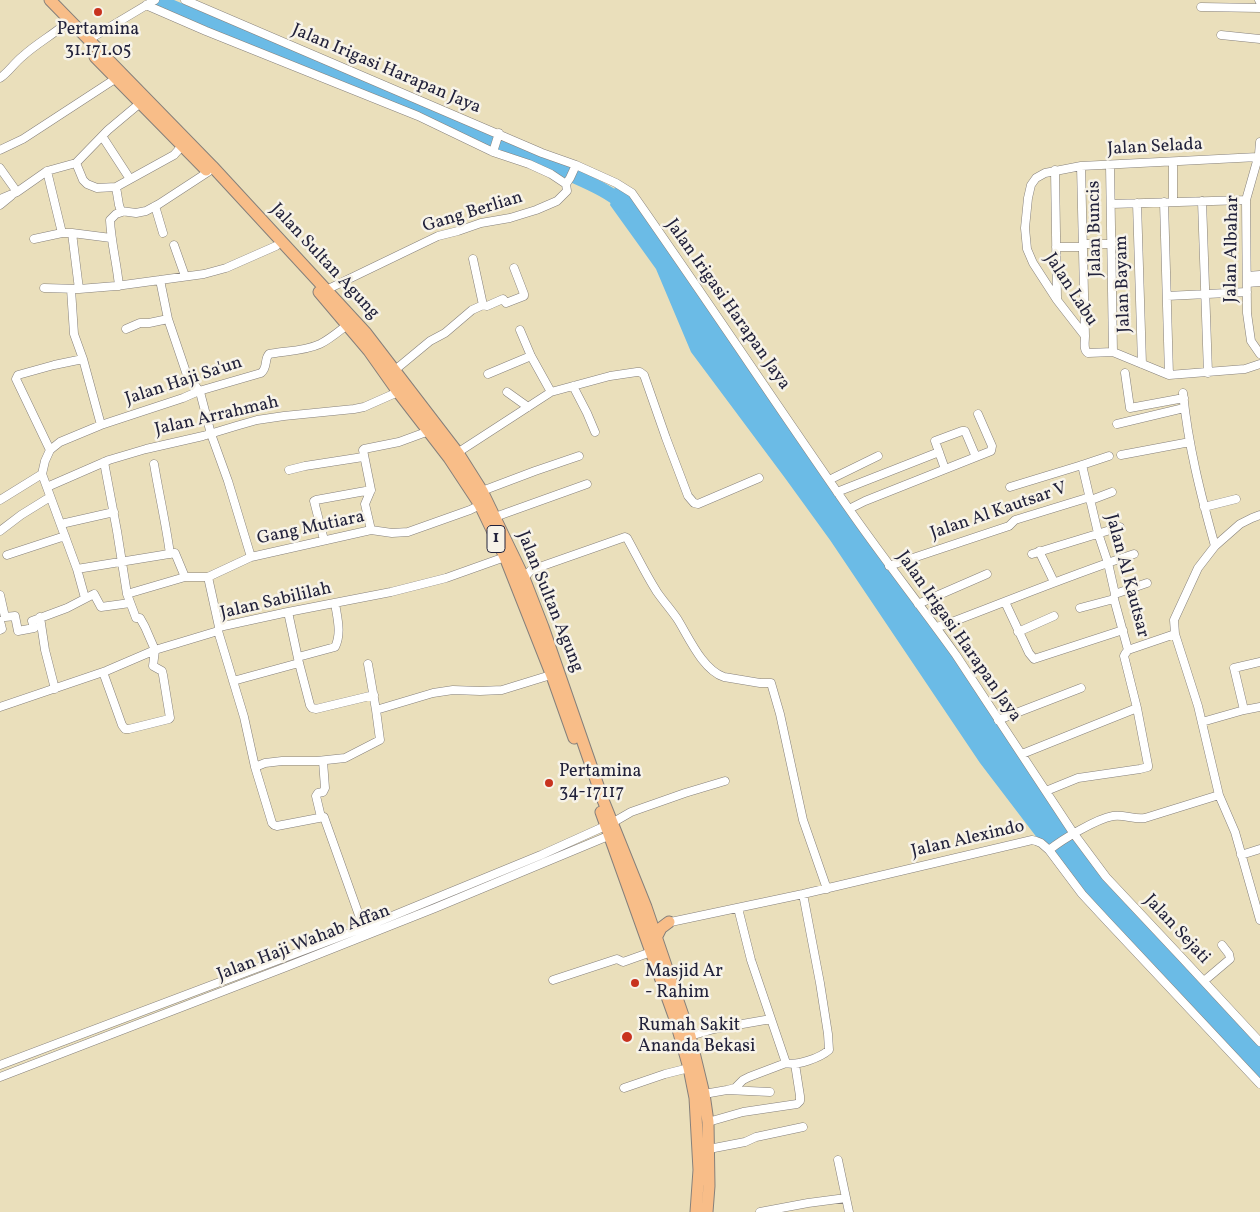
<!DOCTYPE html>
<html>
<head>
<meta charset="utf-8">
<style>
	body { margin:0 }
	canvas { display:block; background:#eadfbb }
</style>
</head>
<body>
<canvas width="1260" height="1212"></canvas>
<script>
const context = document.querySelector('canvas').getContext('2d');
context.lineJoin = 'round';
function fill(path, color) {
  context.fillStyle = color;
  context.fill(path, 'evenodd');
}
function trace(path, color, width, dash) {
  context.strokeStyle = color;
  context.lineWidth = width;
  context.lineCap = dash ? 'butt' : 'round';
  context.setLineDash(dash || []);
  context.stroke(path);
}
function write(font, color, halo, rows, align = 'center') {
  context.font = font + ' Vollkorn,serif';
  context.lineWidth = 5;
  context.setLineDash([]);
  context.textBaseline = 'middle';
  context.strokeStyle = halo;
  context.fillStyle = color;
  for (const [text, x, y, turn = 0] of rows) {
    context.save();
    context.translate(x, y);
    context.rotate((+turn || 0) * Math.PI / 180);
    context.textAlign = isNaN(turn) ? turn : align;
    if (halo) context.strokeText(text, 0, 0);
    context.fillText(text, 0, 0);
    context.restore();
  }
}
const water = new Path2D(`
	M616 183 629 191 936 627 1106 877 1260 1042V1084L1120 935 1041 843 980 763 830 540 785 478 691 352 656 269 610 205Z`);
const river = new Path2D(`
	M156 0 576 177C594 185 611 193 626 206`);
const minor = new Path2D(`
	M185 0 542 153 576 165 616 183 632 193C705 297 776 404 849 509 883 558 921 606 956 655L1074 834 1106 877 1184 960 1260 1042
	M1259 0 1260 2
	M146 5 206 31 418 116 493 152 529 164 551 174 566 184
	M1201 7 1260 8
	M1221 35 1260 39
	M88 40 155 0
	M0 78C9 72 14 63 23 56 36 44 51 36 64 25
	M102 136 130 179
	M1260 142 1259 154 1246 200 1247 313 1251 341 1260 354
	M0 150 23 139 115 79
	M493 152 499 133
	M1258 157 1081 166 1045 173 1036 178 1031 185 1028 198 1025 228 1027 249 1033 263 1057 300 1085 336C1085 342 1083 350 1088 353L1113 352 1169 375 1245 369 1260 364
	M1173 162V202
	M76 163 83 180 87 184 97 188 116 187 174 155 181 147
	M1110 165 1113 352
	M1081 166 1085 336
	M0 168 17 192
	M1055 170 1057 298
	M47 171 62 233
	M566 184 570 178 576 165
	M116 187 119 205 121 211 136 213 146 211 159 204 208 172
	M0 199 17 192 47 171 76 163 108 130 139 104
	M1202 201 1208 373
	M1164 202 1169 375
	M1137 203 1142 364
	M1111 204 1246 200
	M0 205 11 196
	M155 206 163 233
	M72 233 111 238
	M34 239 62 233H72L79 289
	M1083 244H1112
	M174 245 185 276
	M1056 247H1083
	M473 259 483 305
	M1247 276 1260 275
	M1247 283 1260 282
	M119 286C117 264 111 242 110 220L116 214 122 212
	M44 288 79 289 116 286 204 274 226 268 276 246
	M71 289 74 334 83 359 101 425
	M326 290 438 236 458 231 481 223 510 218 536 210 557 201 567 191 566 184
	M1167 296 1247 292
	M168 319 188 378 191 380 200 392 211 434 228 481 251 557
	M126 329 140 323H149L168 319 160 280
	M520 330 531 356 551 392
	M395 370 430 341 445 333 472 310 483 305 487 306 503 299 506 303 524 296V294L514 268
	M1125 373 1130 408 1184 398
	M488 374 531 356
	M573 386 587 413 595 432
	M507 392 528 407
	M1183 393C1188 445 1201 496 1215 546
	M1117 424 1184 408
	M50 450 16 379 18 375 54 365 83 359
	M454 455 551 392 610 376 637 372H640L644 375 666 438 688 496 694 503 698 504 759 478
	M1121 455 1190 442
	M154 464C159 494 166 524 170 554
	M1082 465 1098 533 1108 563 1115 594 1114 599 1128 650 1175 634
	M945 469 935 441 962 431H965L976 457
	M289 470 305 466 363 457
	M829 480 878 456
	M47 487 109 460 146 449 203 436 236 426 257 420 284 416 354 409 364 407 398 392
	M1010 487 1082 465 1109 456
	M482 491 535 471 579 456
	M837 492 939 452
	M0 500 42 474
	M1091 500 1112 492
	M1204 507 1236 499
	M849 509 865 501 991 451 992 446 978 414
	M495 517 587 484
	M61 524 114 512
	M371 530 365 504 371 490 363 450 364 449 399 442 429 431
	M0 531 21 515 50 497
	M324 540 314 501 316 500 371 490
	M1039 551 1054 582
	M1032 554 1120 527
	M7 555 65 536
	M889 566 1009 526 1015 520 1090 497
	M77 569 175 553 185 577
	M208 577 219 627
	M524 578 531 570 625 537 627 538C637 556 646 575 657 592 664 602 672 611 678 620 689 638 703 670 724 677L760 683H771L780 714 803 820 827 889
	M127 594 185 577H208L251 557 371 530 392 533 408 532 470 510 480 505
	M1115 594 1147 583
	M0 595 5 617 15 616 18 631 34 628 32 621 67 608 94 594 101 607 130 603
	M85 598 77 569 42 474 45 461 50 450 60 442 101 425 183 398 199 391 261 373C268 368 264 359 269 354 286 351 305 351 320 344 330 339 338 332 347 325
	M1005 602 1029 653 1034 659 1123 630
	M918 604 987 574
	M1080 608 1114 599
	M288 612 299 663 310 705 312 708 316 709 374 695
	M40 617 45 650 55 689
	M0 621 2 629 0 630
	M936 627 944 625C1008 601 1070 575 1134 554
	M218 631 244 717 255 767 272 823 274 825 277 826 324 817 365 932
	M1018 632 1054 616
	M298 657 335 647C342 633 337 617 335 603
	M103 672 122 725 125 729H129L169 719 170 718 163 675 162 671 153 666 155 650 145 627 140 618H136L127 594 117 531 104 462
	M233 681 299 663
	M0 707 106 671 155 650 218 631 219 627 288 612 391 592 446 578 505 557
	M376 710 433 693 453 690 480 691 502 690 554 674
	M1244 710 1234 668 1260 662
	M998 720 1081 688
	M1202 722 1244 710 1260 707
	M1022 754 1137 708 1124 656 1125 654 1128 650
	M255 767 265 763 282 761H317L345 758 380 740 376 710 368 664
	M1046 791 1078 778 1140 769 1148 767V765L1137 708
	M1219 795 1235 832 1260 920
	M321 817 316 796 318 793 323 792 325 788 323 761
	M1049 850C1063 839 1096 819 1113 816 1124 814 1134 820 1145 818L1219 795 1198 706 1175 634 1174 620 1198 568 1215 546 1240 524 1252 518 1260 515
	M1241 855 1260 849
	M738 908 751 960 786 1063
	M666 923 803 894 1032 840 1036 841 1041 843 1049 850 1082 894 1107 921 1260 1084
	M553 980 617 959 623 962 654 951
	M1204 981 1230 959 1229 954 1222 945
	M690 1036 714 1029 771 1019
	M0 1065 363 928 541 855 612 823 631 812 685 793 725 781
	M0 1077 286 967 435 908 613 834
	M624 1088 665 1074 689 1068
	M727 1090 735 1088 743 1080 749 1077 786 1063C797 1066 820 1058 829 1050L828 1034 820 983 803 894
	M704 1094 727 1090 770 1092
	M708 1122 743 1112 797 1104 800 1101V1096L795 1064
	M709 1149 745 1142 756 1137 803 1127
	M838 1160 849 1212
	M760 1212 808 1203 846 1198`);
const highway = new Path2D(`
	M50 0 212 166 366 333 458 453 482 491 524 578 543 627 603 800 646 907 690 1036 704 1094 708 1122 709 1186 707 1212
	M95 57 206 170
	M319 292 369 351 398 392 449 458 480 505 505 557 552 676 574 738
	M601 812 675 1019 689 1068 695 1098 699 1170 696 1212
	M656 938 661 928 669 922`);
const markers = [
	[98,12,5,"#c8321e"],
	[549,783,5,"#c8321e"],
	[635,983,5,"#c8321e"],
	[627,1037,6,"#c8321e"]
];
const shields = [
	[496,539,18]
];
const shieldNames = [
	["1",496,539]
];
const poiNames = [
	["Pertamina",98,31,"center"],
	["31.171.05",98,52,"center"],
	["Pertamina",559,773],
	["34-17117",559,794],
	["Masjid Ar",645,973],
	["- Rahim",645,994],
	["Rumah Sakit",638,1027],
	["Ananda Bekasi",638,1048]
];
const streetNames = [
	["Jalan Irigasi Harapan Jaya",386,70,23],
	["Jalan Selada",1155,148,-3],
	["Gang Berlian",473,213,-17],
	["Jalan Buncis",1096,229,-91],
	["Jalan Albahar",1233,249,-89],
	["Jalan Sultan Agung",324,262,47],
	["Jalan Bayam",1124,284,-92],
	["Jalan Labu",1070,290,57],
	["Jalan Irigasi Harapan Jaya",727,305,55],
	["Jalan Haji Sa'un",184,382,-18],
	["Jalan Arrahmah",217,417,-13],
	["Jalan Al Kautsar V",999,512,-19],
	["Gang Mutiara",311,529,-12],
	["Jalan Al Kautsar",1126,576,75],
	["Jalan Sabililah",276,602,-13],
	["Jalan Sultan Agung",549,602,68],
	["Jalan Irigasi Harapan Jaya",958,637,55],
	["Jalan Alexindo",968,840,-13],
	["Jalan Sejati",1176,930,47],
	["Jalan Haji Wahab Affan",304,944,-21]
];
fill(water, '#6bbbe6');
trace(river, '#6bbbe6', 14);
trace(minor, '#86807b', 9);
trace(highway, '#86807b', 13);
trace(minor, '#fff', 8);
trace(highway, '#f8bd88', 11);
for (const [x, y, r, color] of markers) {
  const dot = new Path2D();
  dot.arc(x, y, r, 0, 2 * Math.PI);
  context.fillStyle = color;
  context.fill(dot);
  trace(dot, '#f7f3e8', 2);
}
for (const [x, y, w] of shields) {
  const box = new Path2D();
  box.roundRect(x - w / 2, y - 13.5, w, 27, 4);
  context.fillStyle = '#f7f3e8';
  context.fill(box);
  trace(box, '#22223b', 1);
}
write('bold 16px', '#22223b', null, shieldNames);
write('18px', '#22223b', '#f7f3e8', poiNames, 'left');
write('18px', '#22223b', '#f7f3e8', streetNames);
</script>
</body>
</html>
